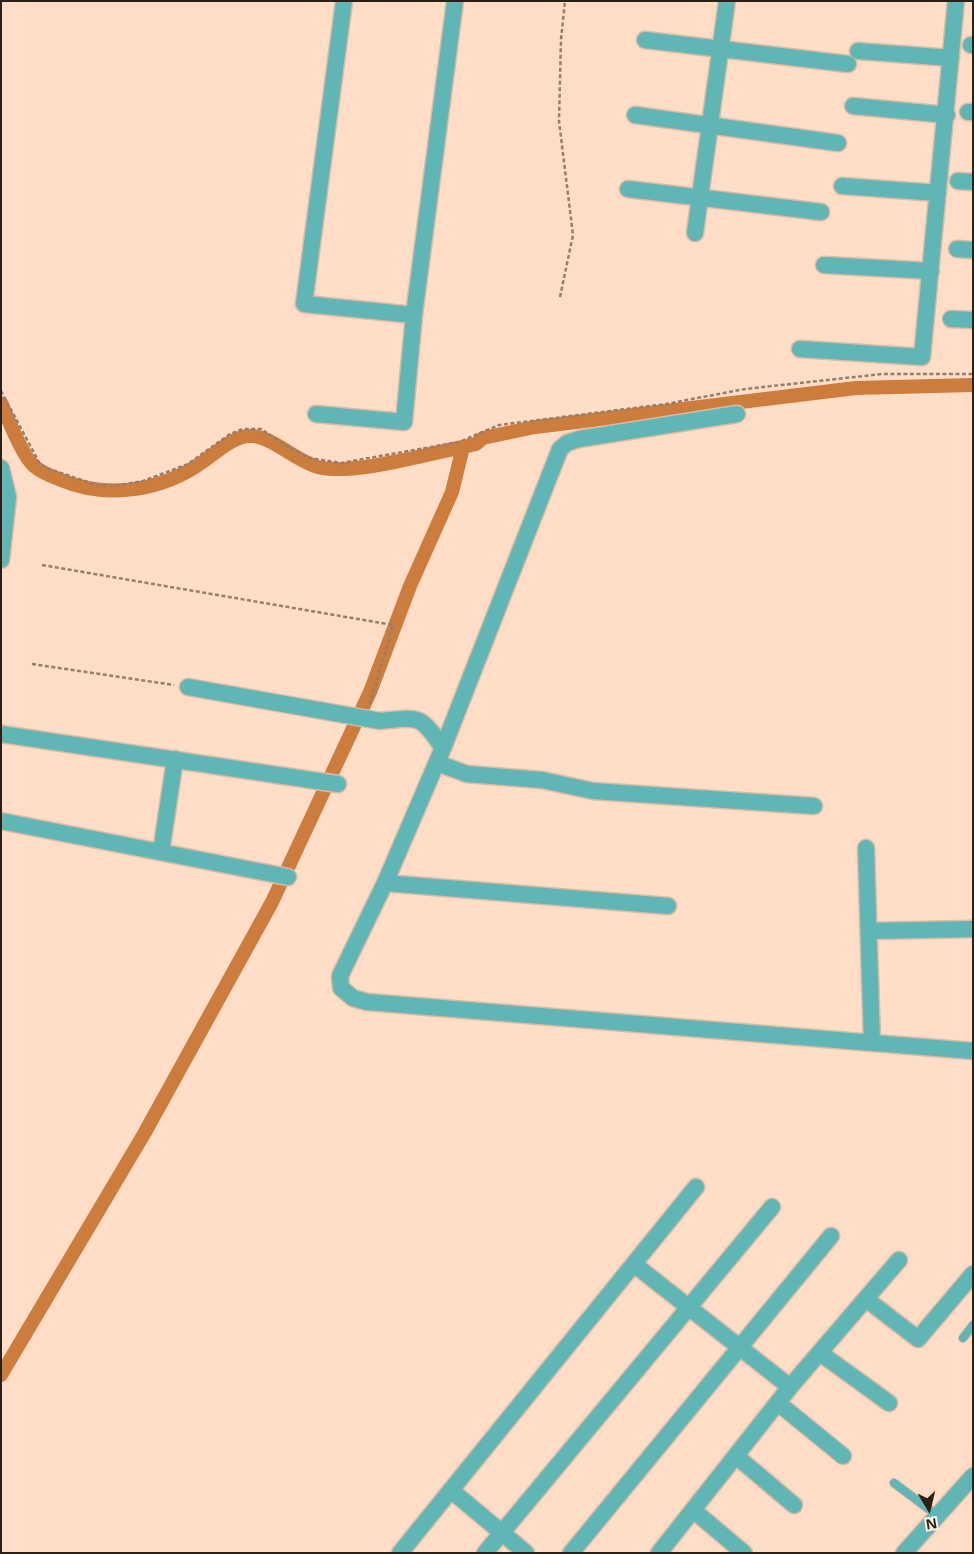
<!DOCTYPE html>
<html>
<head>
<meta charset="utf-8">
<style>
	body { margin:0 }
	#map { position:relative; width:974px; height:1554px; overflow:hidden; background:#ffddc6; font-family:"Open Sans",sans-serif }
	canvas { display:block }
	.frame { position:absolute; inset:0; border:2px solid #2b1f16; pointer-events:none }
	.north { position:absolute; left:904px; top:1484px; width:50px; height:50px; -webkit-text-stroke:4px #fdefe6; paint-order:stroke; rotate:171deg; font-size:14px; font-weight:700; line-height:20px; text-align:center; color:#2b1f16 }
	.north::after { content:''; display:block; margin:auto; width:18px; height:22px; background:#2b1f16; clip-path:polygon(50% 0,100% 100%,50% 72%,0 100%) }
</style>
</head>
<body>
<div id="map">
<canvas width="974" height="1554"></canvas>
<div class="frame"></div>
<div class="north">N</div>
</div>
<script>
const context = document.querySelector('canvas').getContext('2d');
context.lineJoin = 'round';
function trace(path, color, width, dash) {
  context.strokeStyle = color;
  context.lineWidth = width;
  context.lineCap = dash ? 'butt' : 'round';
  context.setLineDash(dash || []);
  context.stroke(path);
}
const canal = new Path2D(`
	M1 403C9 420 21 454 34 466 42 473 51 476 61 480 104 498 155 492 195 467 211 458 231 436 250 436 270 435 296 461 318 467 353 476 426 454 463 447L476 444 483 438 535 427 856 388 973 385
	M1 1375 144 1134 272 902 370 692 410 586 452 492 463 447`);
const path = new Path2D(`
	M560 297 573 235 559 121 561 39 565 1
	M1 391 40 464 49 469 97 485 114 486 143 481 188 464 230 434 243 429H261L290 448 310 458 341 463 459 442 499 425 666 404 745 389 882 374H973
	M42 565 393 625 370 704
	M32 664 174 685`);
const service = new Path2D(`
	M963 1338 973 1325
	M894 1483 938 1516`);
const minor = new Path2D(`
	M344 1 304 304 414 315
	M645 40 848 64
	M971 45H973
	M858 51 951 58
	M853 106 947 115
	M968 112H973
	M635 115 838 143
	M958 181 973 182
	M842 186 938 193
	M628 189 821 212
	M695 233 727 1
	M957 249 973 250
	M824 265 931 271
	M951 319 973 320
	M800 349 922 357 956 1
	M316 414 404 422 414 315 455 1
	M737 414 579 439 567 443 560 449 443 748 385 883 340 976 341 988 353 998 367 1002 973 1051
	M1 468 8 497 1 560
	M188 687 380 721C419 717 420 714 443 748
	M1 734 338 784
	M437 763 467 774 542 780 593 791 814 806
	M1 821 288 877
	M866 848 872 1043
	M161 852 175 759
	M385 883 668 906
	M870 931 973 929
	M635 1265 790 1387
	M866 1299 918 1339 973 1274
	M820 1353 889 1403
	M778 1403 843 1456
	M736 1456 794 1505
	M452 1491 526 1553
	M693 1510 744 1553
	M400 1553 696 1187
	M485 1553 772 1207
	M571 1553 831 1236
	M659 1553 790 1387 899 1260
	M904 1553 973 1476`);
trace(canal, '#cc7d3d', 14);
trace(service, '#d9bba6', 10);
trace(minor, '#d9bba6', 19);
trace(path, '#957e6e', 2.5, [4, 2.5]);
trace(service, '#60b6b4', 8);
trace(minor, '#60b6b4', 16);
</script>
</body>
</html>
